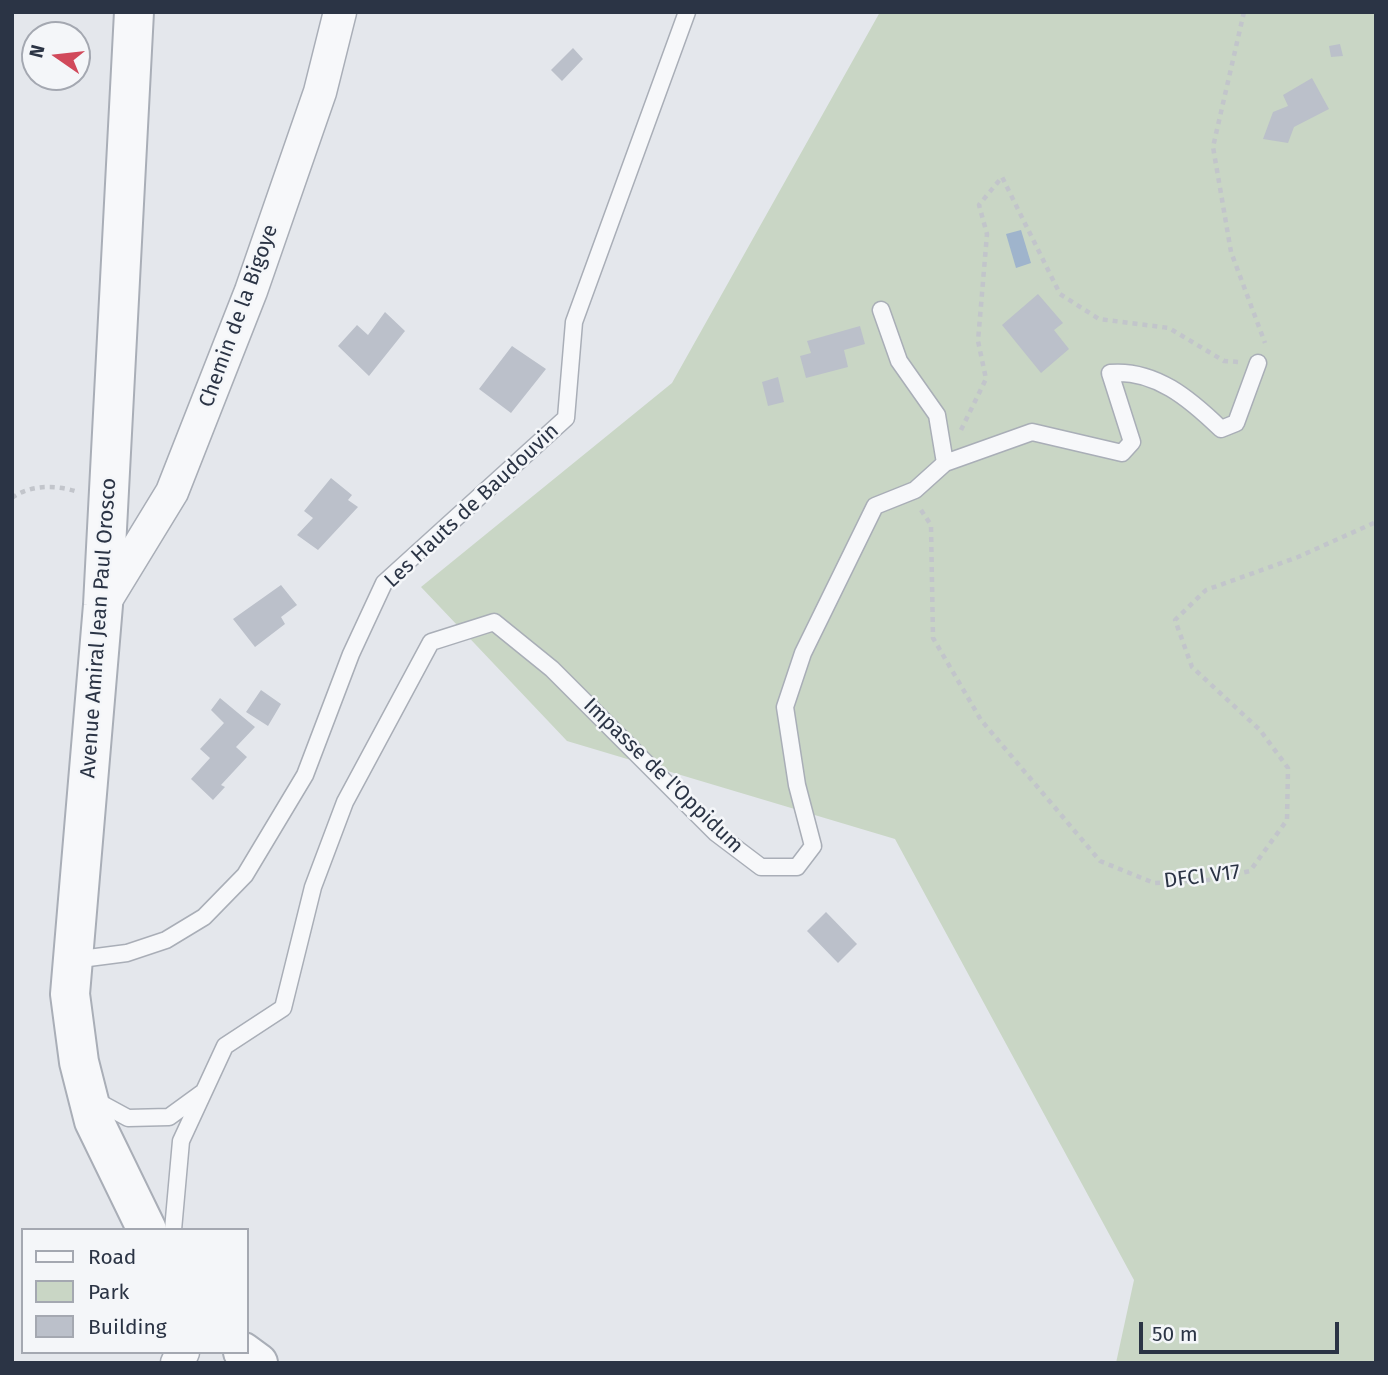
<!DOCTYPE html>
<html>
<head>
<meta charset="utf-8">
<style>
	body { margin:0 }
	#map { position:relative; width:1388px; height:1375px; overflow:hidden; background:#e4e7ec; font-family:"Fira Sans",sans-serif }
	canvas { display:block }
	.frame { position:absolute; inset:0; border:14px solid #2b3445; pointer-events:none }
	.legend { position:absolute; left:21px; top:1228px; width:228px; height:126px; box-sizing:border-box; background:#f4f6f9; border:2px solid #a4a8b1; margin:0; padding:9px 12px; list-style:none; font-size:21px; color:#2b3445 }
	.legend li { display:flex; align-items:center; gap:14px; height:35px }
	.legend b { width:35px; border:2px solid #a4a8b1 }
	.north { position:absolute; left:21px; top:21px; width:70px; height:70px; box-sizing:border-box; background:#f4f6f9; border:2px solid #a4a8b1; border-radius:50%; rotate:284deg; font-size:19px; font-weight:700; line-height:28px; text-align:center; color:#2b3445 }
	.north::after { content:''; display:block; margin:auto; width:24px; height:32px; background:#d1495b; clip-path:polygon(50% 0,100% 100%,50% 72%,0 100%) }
	.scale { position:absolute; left:1139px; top:1322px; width:200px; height:32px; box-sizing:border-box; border:4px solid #2b3445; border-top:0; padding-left:9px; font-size:21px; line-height:24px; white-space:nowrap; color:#2b3445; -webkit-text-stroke:5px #f4f6f9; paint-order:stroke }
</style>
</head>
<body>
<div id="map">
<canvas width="1388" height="1375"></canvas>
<div class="frame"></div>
<ul class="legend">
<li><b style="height:9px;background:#f7f8fa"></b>Road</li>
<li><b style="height:19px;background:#c9d6c5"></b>Park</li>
<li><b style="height:19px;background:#bbc0ca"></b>Building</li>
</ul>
<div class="north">N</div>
<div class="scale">50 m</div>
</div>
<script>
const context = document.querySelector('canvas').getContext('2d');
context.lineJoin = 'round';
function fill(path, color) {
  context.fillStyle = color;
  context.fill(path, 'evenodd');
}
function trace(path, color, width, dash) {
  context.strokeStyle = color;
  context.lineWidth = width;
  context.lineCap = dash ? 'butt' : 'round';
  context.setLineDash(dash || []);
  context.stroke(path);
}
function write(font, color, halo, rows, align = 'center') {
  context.font = font + ' "Fira Sans",sans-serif';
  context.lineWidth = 5;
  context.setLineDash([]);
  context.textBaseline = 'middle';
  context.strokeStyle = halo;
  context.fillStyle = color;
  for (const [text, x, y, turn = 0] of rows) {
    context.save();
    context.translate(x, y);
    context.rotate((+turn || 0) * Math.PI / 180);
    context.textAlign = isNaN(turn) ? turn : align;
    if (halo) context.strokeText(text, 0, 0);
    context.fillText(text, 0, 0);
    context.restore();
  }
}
const green = new Path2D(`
	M880 12H1376V1363H1116L1134 1280 895 839 567 741 421 587 672 383Z`);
const water = new Path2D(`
	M1021 230 1031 263 1016 268 1006 234Z`);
const building = new Path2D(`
	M1340 44 1343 56 1331 57 1329 46Z
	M573 48 583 59 562 81 551 70Z
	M1312 78 1329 109 1294 127 1288 143 1263 139 1273 112 1288 106 1283 95Z
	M1038 294 1063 323 1054 330 1069 349 1041 373 1002 325Z
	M385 312 405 331 369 376 338 346 357 325 368 335Z
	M860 326 865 344 844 350 848 367 806 378 800 356 811 353 807 341Z
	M512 346 546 369 511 413 479 389Z
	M778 377 784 402 768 406 762 382Z
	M331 478 352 495 348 500 358 507 318 550 297 535 313 518 304 511Z
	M281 585 297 605 281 617 285 624 255 647 233 619Z
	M261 690 281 704 268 726 246 712Z
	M220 698 255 727 236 747 247 757 221 785 225 787 213 800 191 779 210 758 200 749 224 723 211 710Z
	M826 912 857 944 838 963 807 931Z`);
const path = new Path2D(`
	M1244 12 1213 147 1231 252 1265 343
	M961 430 986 379 978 341 987 234 979 205 1002 177 1060 294 1099 319 1169 328 1224 361 1239 362
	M12 498C30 484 58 485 78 492
	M921 510 931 525 933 638 981 720 1100 861 1154 883 1208 880 1250 871 1287 820 1288 768 1260 730 1192 667 1175 620 1206 590 1298 557 1376 522`);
const service = new Path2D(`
	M945 463 1032 432 1122 453 1132 442 1110 373C1155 369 1190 399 1221 429L1236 423 1258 363
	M73 960 127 953 166 940 204 917 245 875 305 775 351 654 384 583 566 418 574 322 687 12
	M93 1099 128 1118 169 1117 202 1093
	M173 1230 181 1141 225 1046 283 1008 313 887 345 802 431 642 494 622 552 669 716 833 761 867H797L813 846 797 785 785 707 803 653 875 506 915 490 945 463 937 415 899 361 881 310`);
const minor = new Path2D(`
	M103 605 172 492 251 291 320 92 340 12
	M177 1363 183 1352`);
const tertiary = new Path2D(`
	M134 12 103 605 70 994 79 1062 94 1121 147 1230
	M243 1352 258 1363`);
const streetNames = [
	["Chemin de la Bigoye",239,316,-70],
	["Les Hauts de Baudouvin",472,506,-43],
	["Avenue Amiral Jean Paul Orosco",99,628,-86],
	["Impasse de l'Oppidum",663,776,44],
	["DFCI V17",1202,877,-7]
];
fill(green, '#c9d6c5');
fill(water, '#9fb4cc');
fill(building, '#bbc0ca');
trace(service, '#a9aeb7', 19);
trace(minor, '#a9aeb7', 35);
trace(tertiary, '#a9aeb7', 42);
trace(path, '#c2c5cb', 4.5, [5, 5]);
trace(service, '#f7f8fa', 16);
trace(minor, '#f7f8fa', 32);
trace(tertiary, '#f7f8fa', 38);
write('21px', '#2b3445', '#f4f6f9', streetNames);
</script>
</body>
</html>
